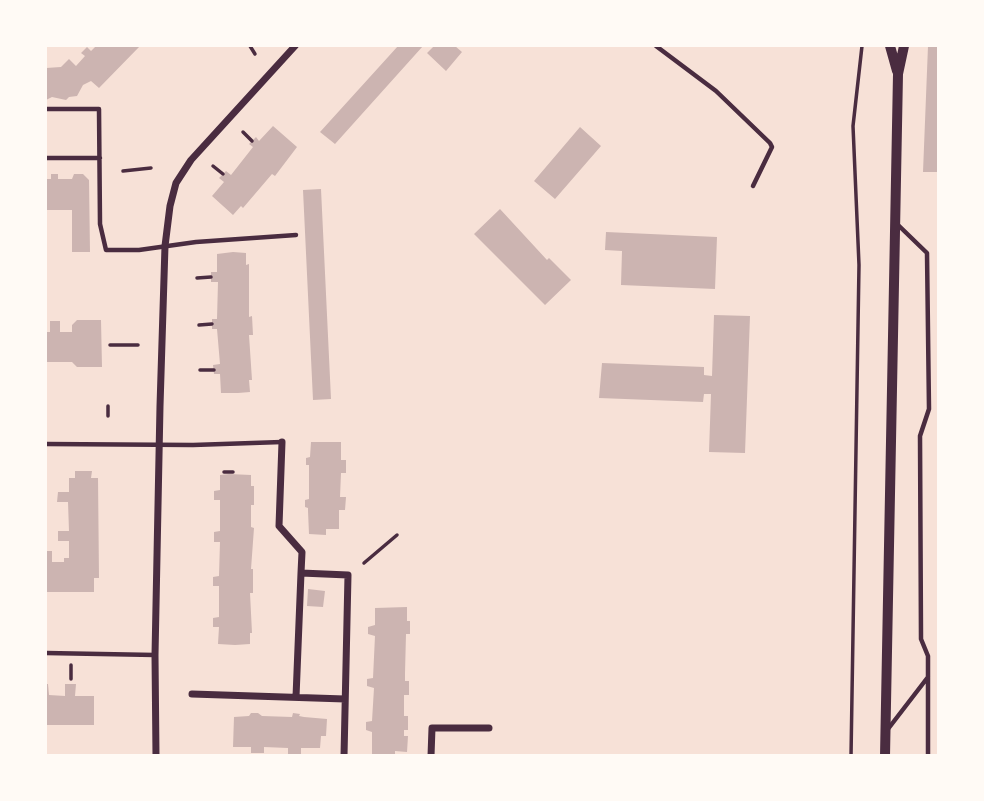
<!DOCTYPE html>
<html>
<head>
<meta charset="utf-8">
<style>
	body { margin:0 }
	#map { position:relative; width:984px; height:801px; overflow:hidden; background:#f7e1d7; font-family:Lato,sans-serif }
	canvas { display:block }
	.frame { position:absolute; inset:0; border:47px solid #fffaf5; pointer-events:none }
</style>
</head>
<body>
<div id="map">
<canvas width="984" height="801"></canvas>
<div class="frame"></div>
</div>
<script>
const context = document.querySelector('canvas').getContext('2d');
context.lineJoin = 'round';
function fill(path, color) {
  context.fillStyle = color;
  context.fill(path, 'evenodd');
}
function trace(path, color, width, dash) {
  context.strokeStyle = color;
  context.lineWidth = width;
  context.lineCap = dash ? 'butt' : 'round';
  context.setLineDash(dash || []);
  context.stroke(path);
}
const building = new Path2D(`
	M96 46H140L99 88 91 81 83 85 77 96 69 97 66 100 52 97 46 100V68L61 67 69 59 76 66 85 56 81 53 87 47 91 51Z
	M398 46H423L335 144 320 132Z
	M434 46H455L462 52 446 71 427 53Z
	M928 46H939V172H923Z
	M273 126 297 147 275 176 272 174 243 208 241 206 233 215 212 196 224 182 219 178 226 171 231 175 253 147 249 144 256 137 259 141Z
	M580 127 601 146 555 199 534 181Z
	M51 174H58V179H72L74 174H83L89 180 90 252H72V210H46V179H51Z
	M321 189 331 399 313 400 303 190Z
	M500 209 547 260 549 258 571 280 545 305 474 234Z
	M606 232 717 237 715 289 621 285 622 251 605 250Z
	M233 252 246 253V265L249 264V317L252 316 253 335H249L252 380H249L250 392 238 393H221L220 374H214L213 365 220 364 217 329H212V319H217L218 282H211V272H217V254Z
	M714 315 750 316 745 453 709 452 711 394H704L703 402 599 398 602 363 704 367V375L712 376Z
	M77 320H101L102 367H77L72 362H46V332H50V321H60V332H72V325Z
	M311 442H341V460H346V473H341L340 497H346L345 510H339V529H326V535L309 534 308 511V508L305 507V500L309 499V465H306V458L310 457Z
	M75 471H92L91 478H98L99 578H94V592H46V551H52V562H64V558H69V541H58V531H69L68 502H57L58 492H69V478H75Z
	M229 474 251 475V486H254V505H251V527L254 528 251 569H253V593H250L252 633H250V644L235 645 218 644 219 627H213V618L219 617V586H213V577L219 576 220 542H214V532L220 531V500H214V491L220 490V475Z
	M308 589 325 591 323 607 307 606Z
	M407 607V621H410V634H406L405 673V681H409V695H404V716H408V730H404V736H408L407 752 395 751V755L372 754V732L366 730V722L372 721 374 688 367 686V679L373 678 375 636 368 634V627L375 625V608Z
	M46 684H48L49 695 65 696V684H76L75 696H94V725H46Z
	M251 713H258L262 716 292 717 293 713 300 714 299 716 304 717 327 719 326 736H321L320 748H301V754H288V748L264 747V753H251V747H233L234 717 249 716Z`);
const path = new Path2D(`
	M250 46 255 54
	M243 132 252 141
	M213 166 223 174
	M123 171 151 168
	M197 278 211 277
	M199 325 212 324
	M110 345H138
	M200 370H214
	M108 416V406
	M224 472H233
	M364 563 397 535
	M71 665V679
	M851 756 859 265 853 126 862 46`);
const service = new Path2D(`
	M656 46 716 91 770 143 772 147 753 186
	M46 109H99L100 224 106 250H139L196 242 296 235
	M46 158H100
	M896 223 927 253 929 409 920 436 921 639 928 656V756
	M46 444 193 445 282 442
	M46 653 155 655
	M888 729 928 677`);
const minor = new Path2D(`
	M282 442 279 526 302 552 301 573 348 575 344 756
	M192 694 345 699
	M296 697 301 573
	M156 756 155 655 160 406 165 246 170 206 176 183 191 160 295 46
	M431 756 432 728H489`);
const tertiary = new Path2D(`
	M890 46 897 71
	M885 756 898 74 904 46`);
fill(building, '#ccb4b1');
trace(path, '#4a2c40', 3.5);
trace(service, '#4a2c40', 4.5);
trace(minor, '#4a2c40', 7);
trace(tertiary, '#4a2c40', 10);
</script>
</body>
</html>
